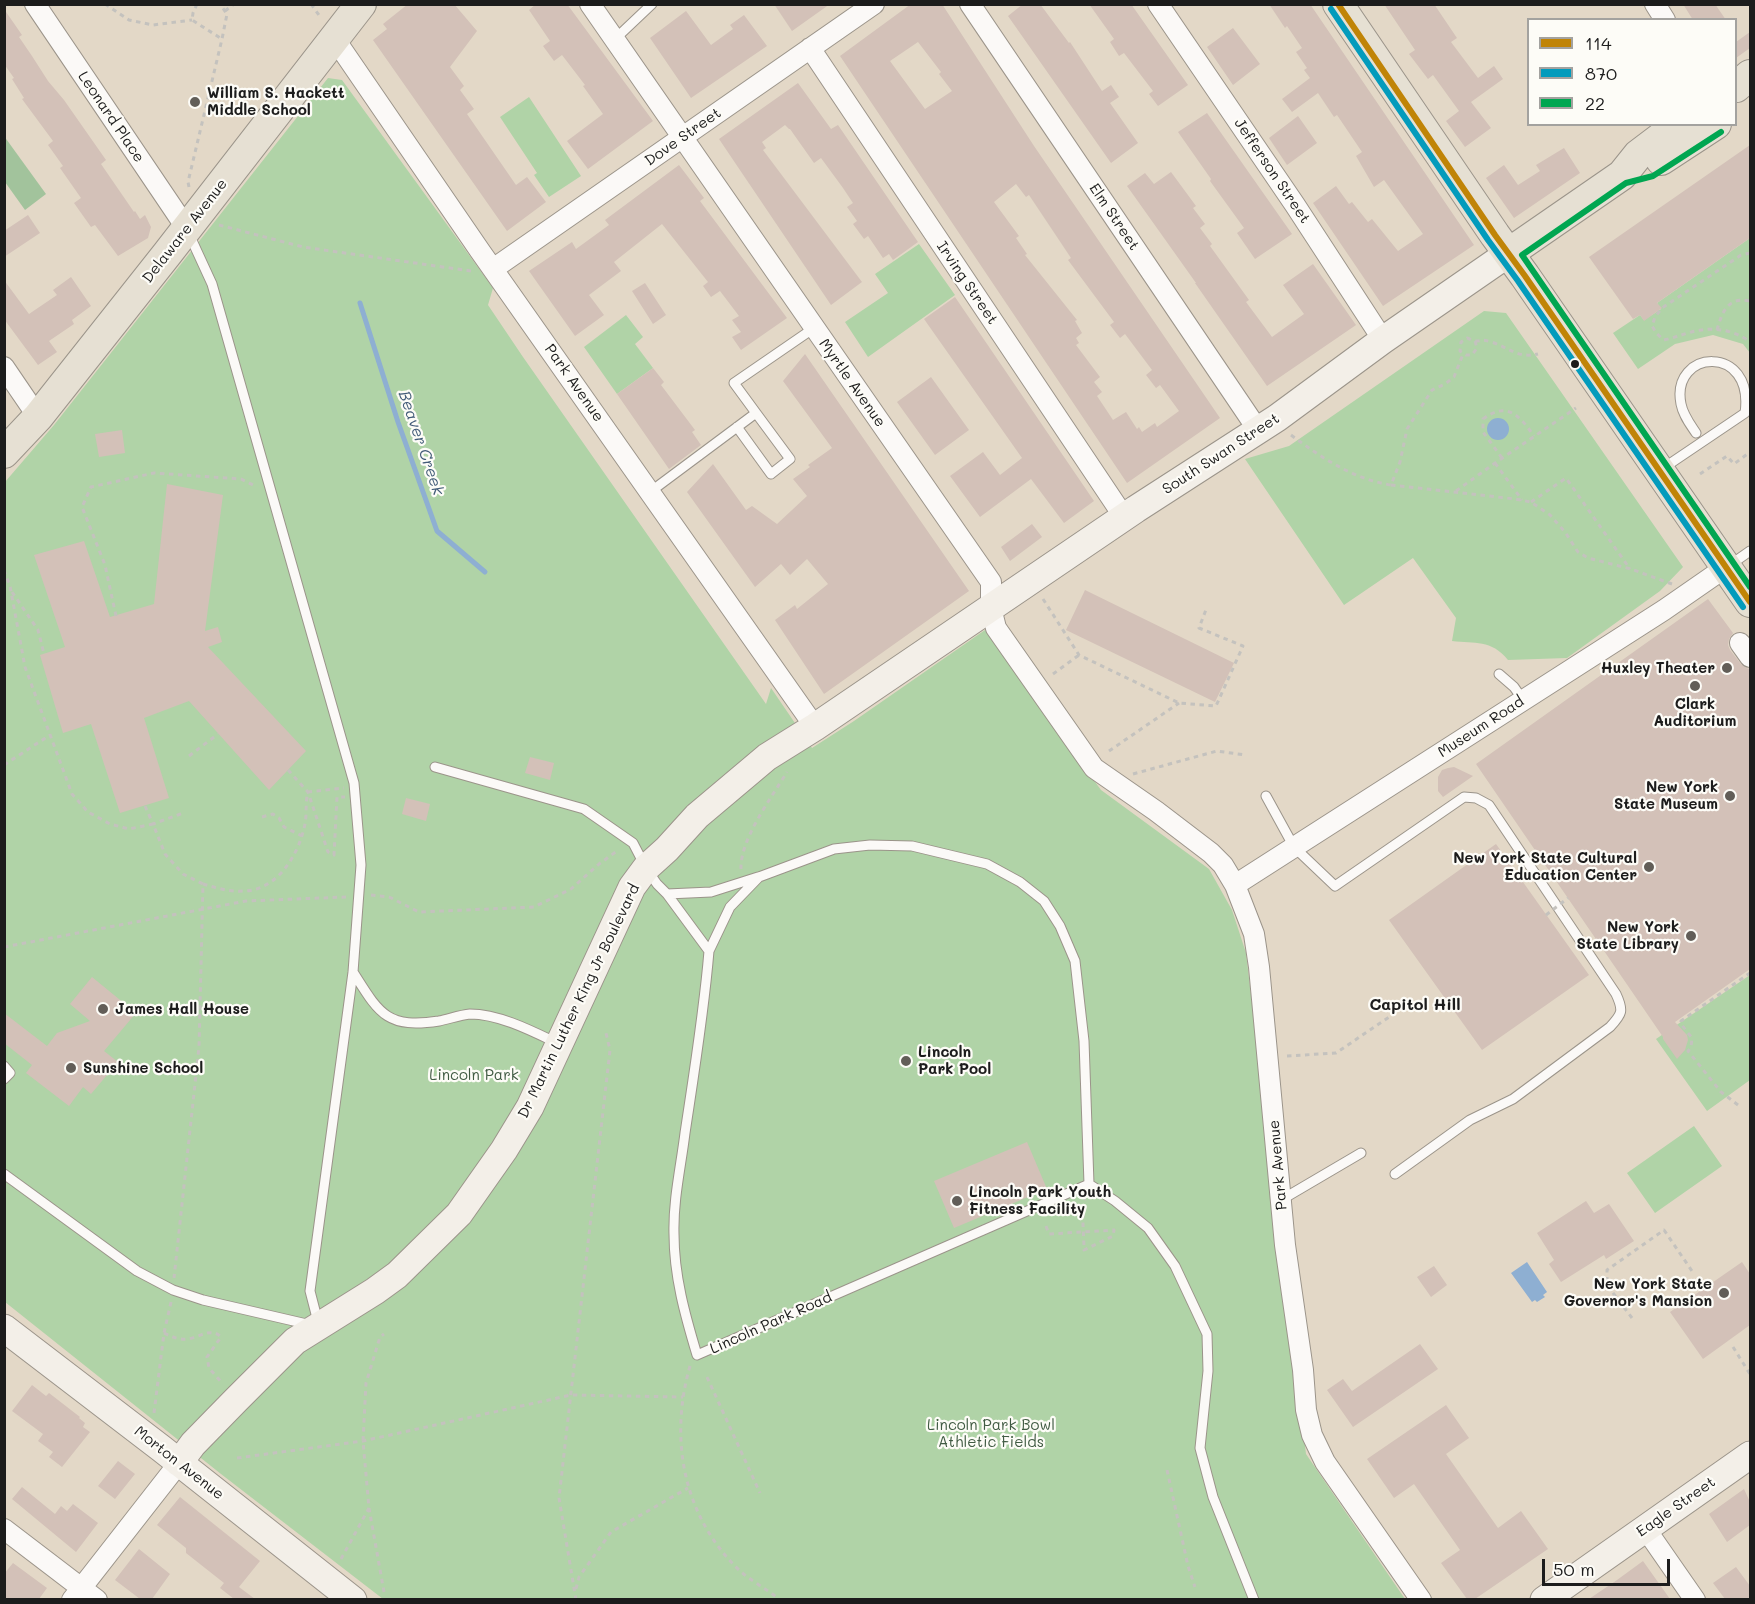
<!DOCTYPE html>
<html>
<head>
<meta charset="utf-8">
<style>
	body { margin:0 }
	#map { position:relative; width:1755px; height:1604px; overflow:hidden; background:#e3d8c7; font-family:Mali,sans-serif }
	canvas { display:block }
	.frame { position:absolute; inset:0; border:6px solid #1c1c1c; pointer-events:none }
	.legend { position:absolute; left:1527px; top:18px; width:210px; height:108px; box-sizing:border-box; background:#fdfcf7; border:2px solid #a3a29f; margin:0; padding:8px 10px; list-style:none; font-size:18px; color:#1c1c1c }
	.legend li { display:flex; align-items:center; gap:12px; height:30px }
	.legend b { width:30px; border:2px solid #a3a29f }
	.scale { position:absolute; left:1542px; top:1559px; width:128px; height:27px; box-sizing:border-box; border:3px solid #1c1c1c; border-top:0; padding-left:8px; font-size:18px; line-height:21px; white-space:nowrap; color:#1c1c1c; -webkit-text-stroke:4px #fdfcf7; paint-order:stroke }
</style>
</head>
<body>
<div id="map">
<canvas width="1755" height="1604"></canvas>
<div class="frame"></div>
<ul class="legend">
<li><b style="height:8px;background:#c08407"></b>114</li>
<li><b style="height:8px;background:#039bbc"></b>870</li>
<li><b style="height:8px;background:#00a651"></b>22</li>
</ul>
<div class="scale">50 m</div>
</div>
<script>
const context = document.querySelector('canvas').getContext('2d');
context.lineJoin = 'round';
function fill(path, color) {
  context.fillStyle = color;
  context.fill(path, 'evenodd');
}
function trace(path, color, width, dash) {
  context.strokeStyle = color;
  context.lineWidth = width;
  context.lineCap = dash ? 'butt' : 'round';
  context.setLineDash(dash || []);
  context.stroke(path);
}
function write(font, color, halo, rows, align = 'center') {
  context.font = font + ' Mali,sans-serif';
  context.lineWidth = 4.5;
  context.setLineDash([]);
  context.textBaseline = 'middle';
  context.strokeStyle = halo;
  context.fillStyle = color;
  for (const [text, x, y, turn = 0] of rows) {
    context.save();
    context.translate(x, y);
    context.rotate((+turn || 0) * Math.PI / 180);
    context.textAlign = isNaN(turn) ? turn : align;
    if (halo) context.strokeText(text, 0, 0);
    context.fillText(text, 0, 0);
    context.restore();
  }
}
const green = new Path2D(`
	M328 78 342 80 493 288 488 305 523 357 766 704 771 688 812 748 854 721 985 630 1101 790 1209 869 1232 910 1246 953 1306 1454 1405 1599H383L221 1474 5 1302V482L54 425Z
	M529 97 581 176 549 197 534 175 537 173 500 117Z
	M1750 238V353L1743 344 1713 335 1675 344 1638 369 1613 333 1640 315 1644 320 1661 309 1657 303Z
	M919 244 955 295 868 357 845 322 888 293 875 274Z
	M1484 311 1506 313 1683 567 1660 591 1567 658 1508 660C1491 639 1475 644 1452 641L1456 618 1413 558 1344 605 1245 459 1289 446Z
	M626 315 643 337 635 344 653 368 617 394 584 347Z
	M1750 975V1080L1707 1111 1656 1039Z
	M1694 1126 1722 1166 1655 1213 1627 1173Z`);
const forest = new Path2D(`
	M4 136 46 194 25 210 5 182Z`);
const water = new Path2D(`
	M1487 429a11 11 0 1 1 22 0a11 11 0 1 1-22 0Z
	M1527 1262 1547 1292 1543 1295 1545 1297 1537 1302 1535 1300 1532 1302 1511 1273Z`);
const stream = new Path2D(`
	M360 303 398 422 437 531 485 572`);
const building = new Path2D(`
	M408 4H454L477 31 450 67 464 86 460 90 474 109 467 114 516 185 527 177 546 202 507 231 373 40 387 29 383 24Z
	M536 4H567L653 121 588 169 567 141 603 114 583 86 585 85 562 55 554 61 543 46 550 41 529 10Z
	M774 4H830L792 31Z
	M911 4H942L1034 146 1220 418 1127 483 840 56ZM918 42 941 72 939 74 952 91 925 109 890 61ZM1016 184 1026 197 1029 195 1071 258 1068 260 1114 322 1110 325 1120 338 1125 334 1152 370 1146 375 1156 388 1160 385 1179 411 1157 427 1155 423 1142 432 1139 427 1137 429 1126 412 1113 420 1097 396 1102 392 1094 382 1100 377 1076 345 1079 343 1076 338 1082 333 1075 321 1077 320 1025 255 1027 254 1016 238 1019 236 994 202Z
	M1023 4H1040L1069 43 1070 42 1102 91 1111 85 1119 97 1110 103 1138 143 1111 163 1008 16Z
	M1089 4H1131L1188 85 1158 106 1149 94 1153 91 1124 53 1119 56 1110 42 1114 39Z
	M1269 4H1310L1474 245 1383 306 1313 203 1336 186 1349 204 1352 202 1368 222 1372 219 1398 251 1423 234 1384 180 1374 187 1356 156 1362 152 1337 115 1334 117 1318 93 1292 112 1282 99 1310 78 1304 70 1307 68 1296 52 1302 48 1287 26 1285 28Z
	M1384 4H1434L1457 38 1451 42 1478 78 1494 66 1503 79 1471 102 1491 128 1465 147 1446 121 1459 111 1433 75 1428 79 1409 54 1415 50Z
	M1683 4H1715L1726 20H1693Z
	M4 9 22 35 19 37 32 56 48 81 64 100 106 160 101 164 134 212 135 211 140 219 145 215 151 227 148 238 118 256 95 225 91 227 74 203 81 198 60 168 63 166 48 145 53 141 22 99 24 98 12 79 14 78 4 64Z
	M686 11 711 45 733 29 730 25 744 15 767 46 691 98 650 38Z
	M1233 28 1260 64 1233 85 1207 47Z
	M1750 32V48L1736 58V42Z
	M798 83 831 129 838 125 918 242 893 260 889 254 883 258 868 236 864 239 853 224 857 221 847 207 853 203 843 188 821 158 814 163 790 129H789L785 125 762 142 766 148 763 150 862 282 831 305 719 139Z
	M1207 113 1292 234 1255 259 1237 233 1244 228 1210 181 1211 179 1178 132Z
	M1298 116 1317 143 1287 165 1269 138Z
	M1750 145V238L1657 303 1662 308 1644 321 1640 315 1633 319 1589 257Z
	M1564 148 1580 173 1514 218 1486 178 1504 165 1518 185 1540 171 1536 165Z
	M679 165 704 198 700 201 787 318 741 350 732 337 741 332 732 320 739 316 720 291 711 297 703 286 708 282 662 224 614 262 621 271 589 295 604 315 575 336 529 271 572 242 576 249 609 225 605 220Z
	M1171 172 1196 206 1193 208 1205 224 1200 228 1212 244 1210 246 1249 300 1246 302 1272 337 1304 314 1283 285 1313 264 1356 325 1267 386 1195 283H1196L1127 186 1145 173 1154 184Z
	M28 215 40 233 4 257V231Z
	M71 277 91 306 72 320 74 324 49 341 57 352 38 365 4 319V280L29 314 57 295 53 290Z
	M645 283 666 315 653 324 632 291Z
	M955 297 1094 501 1064 523 1031 479 980 517 950 476 983 452 1000 475 1022 458 924 319Z
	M805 354 969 591 824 694 775 620 795 605 797 609 828 584 807 559 790 575 781 564 755 587 687 492 713 464 746 510 752 506 777 524 807 496 793 479 810 467 808 465 832 448 783 381Z
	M653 368 664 382 661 385 695 430 692 432 701 445 669 469 617 394Z
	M931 377 969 430 935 455 897 402Z
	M122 430 125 453 99 457 95 434Z
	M167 484 223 495 205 631 218 627 222 642 208 647 306 751 269 790 189 701 144 718 169 798 120 813 91 724 63 733 40 655 65 647 34 555 84 541 110 617 154 604Z
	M1032 524 1042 537 1010 561 1001 547Z
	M1085 590 1234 663 1215 702 1066 630Z
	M1708 599 1733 633 1729 639 1728 645 1730 650 1741 664 1746 668 1750 669V969L1675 1022 1687 1035 1688 1040 1685 1050 1677 1059 1663 1039V1037L1476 764Z
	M530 757 554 763 550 780 525 773Z
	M1454 767 1473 776 1443 797 1438 791V777L1442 770 1448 768Z
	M406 798 430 804 426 821 402 814Z
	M1496 844 1589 975 1482 1050 1389 920Z
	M92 977 136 1013 104 1051 118 1062 91 1094 83 1087 69 1106 26 1073 32 1065 4 1043V1013L47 1046 57 1033 90 1021 70 1004Z
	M1027 1142 1047 1189 954 1228 934 1181Z
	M1586 1201 1594 1213 1609 1204 1634 1241 1606 1259 1604 1255 1561 1282 1549 1264 1554 1260 1537 1233Z
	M1742 1262 1750 1274V1325L1703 1359 1670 1312Z
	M1434 1266 1447 1285 1431 1297 1417 1277Z
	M1420 1344 1438 1369 1353 1427 1327 1390 1343 1379 1352 1391Z
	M32 1385 46 1396 49 1393 80 1417 79 1418 85 1423 83 1427 90 1432 62 1467 49 1457 53 1452 38 1441 43 1434 12 1411Z
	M1446 1405 1469 1438 1446 1454 1498 1528 1521 1511 1548 1549 1475 1599H1467L1441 1563 1460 1550 1414 1484 1394 1498 1367 1459Z
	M118 1461 135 1474 115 1499 98 1486Z
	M22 1487 55 1514 61 1506 67 1511 73 1504 98 1523 76 1552 12 1499Z
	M1744 1489 1750 1502V1525L1727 1542 1709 1514Z
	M180 1497 260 1561 239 1587 255 1599H234L220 1588 224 1583 186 1553V1548L157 1525Z
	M139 1549 170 1574 152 1599H140L115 1580Z
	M1643 1561 1670 1599H1589L1617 1580Z
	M13 1563 47 1588 39 1599H4V1574Z
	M1736 1567 1750 1586V1599H1725L1713 1583Z`);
const path = new Path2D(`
	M105 4 129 20 153 25 192 20
	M197 4 193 13 192 20 222 39
	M311 4 321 18
	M225 11 234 4
	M189 187 188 182 222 39 227 14 220 4
	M219 225 303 247 471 271
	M1750 253 1741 255 1662 308 1655 317 1652 326 1657 334 1664 340C1677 337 1688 332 1701 330 1717 327 1738 332 1750 342
	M1717 330C1722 312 1728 296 1750 301
	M1475 341 1477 348 1472 355H1466L1460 351 1461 342 1467 338C1470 339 1473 341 1476 341 1482 341 1483 339 1491 342 1509 347 1517 359 1538 354
	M1291 435C1322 458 1353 479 1391 485L1400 462 1407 429 1432 390 1445 384 1454 377 1463 354
	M1502 458 1483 432V419C1507 401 1519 415 1534 436
	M1495 463 1522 500
	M1700 474 1727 456 1734 464 1750 452
	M1391 485 1515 499 1531 502 1550 515 1565 532 1578 552 1588 558 1631 569 1672 584
	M1456 491 1498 461 1576 408
	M1531 502 1566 478 1630 569
	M4 570 10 586 25 667 72 794 88 812 110 824 129 829 153 824 165 854 183 874 203 884 199 1047 174 1278
	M12 592 38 630 44 654
	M1043 599 1079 655 1179 703 1216 706 1243 646 1199 628 1207 607
	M116 616 105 565 82 507 91 487 154 473 241 479 255 486
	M1053 674 1079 655
	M1109 751 1179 703
	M189 756 218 734
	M4 765 50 735
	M288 770 308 792 328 852 334 855 337 797H345
	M1133 774 1217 751 1245 755
	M145 806 153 824 183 813
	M262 817 273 814 279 818 284 827 302 836
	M741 869C740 839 772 797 787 772
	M203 884C216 888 230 892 244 891 278 890 299 854 305 824 307 814 305 803 308 792L344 788
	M371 895 389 897 419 912 534 907 571 889 599 864 617 851
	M4 947 246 901 346 897
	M1287 1056 1336 1053 1392 1015
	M1738 1105 1721 1092 1688 1051 1691 1047 1692 1038 1681 1024V1021L1750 973
	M1046 1226 1049 1234 1114 1230 1113 1236 1084 1250C1084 1233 1081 1215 1085 1199
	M1632 1318 1607 1285V1270L1664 1230 1694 1274
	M164 1333C172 1337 179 1340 188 1339 200 1337 211 1327 221 1337L207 1357 209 1368 223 1384
	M1733 1347 1750 1374
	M690 1366C669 1439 683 1516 739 1570 751 1581 767 1589 780 1600
	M707 1377 760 1493
	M154 1413 164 1333 171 1302
	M237 1458 363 1441 571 1395 683 1397
	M1167 1470 1188 1566 1195 1587
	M341 1559 369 1508
	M576 1589 579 1577 611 1532 688 1488
	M384 1592 369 1508 363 1441 366 1383 380 1337 384 1334
	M576 1600 559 1498 610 1050 606 1033`);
const lane = new Path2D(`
	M614 40 652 4
	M189 234 212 284 354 783 361 865 353 972 310 1291 318 1322
	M737 427 771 474 790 459 756 413
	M1662 469 1745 413C1755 343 1670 349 1681 404 1683 415 1690 424 1696 433
	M650 492 756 413 734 383 814 328
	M1730 565 1750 551
	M1499 674 1514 687 1523 700
	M435 767 584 809 633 843 646 868 657 884 667 894 709 951C704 1012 694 1073 685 1133 681 1166 673 1200 674 1234 674 1276 685 1315 697 1355L1089 1184
	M1266 796 1294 847 1335 886 1464 797 1476 798 1489 805 1616 994C1624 1011 1622 1014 1610 1027L1513 1099 1470 1120 1395 1174
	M667 894 711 892 758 877
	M709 951 730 907 759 877 834 849 870 845 912 846 987 864 1020 882 1044 901 1060 926 1075 961 1084 1041 1089 1184 1115 1201 1148 1228 1175 1266 1207 1334 1208 1371 1200 1448 1213 1497 1254 1600
	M353 972C379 1013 386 1029 439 1021 449 1019 460 1015 470 1014 499 1014 532 1031 557 1043
	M4 1066 10 1073 4 1079
	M4 1174 137 1271 173 1290 203 1300 311 1325
	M1281 1200 1361 1153`);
const street = new Path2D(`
	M35 4 187 229
	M590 4 991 582V608L996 628 1094 768 1156 811 1211 853 1223 865 1235 885 1254 934 1259 967 1285 1245 1303 1370 1306 1410 1312 1435 1325 1462 1421 1600
	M970 4 1258 430
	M1158 4 1295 205 1383 340
	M1655 4 1665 20
	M334 38 480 251 815 727
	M810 48 1124 517
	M493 269 874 4
	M4 367 38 417
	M1740 643 1750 657
	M1235 885 1664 610 1726 567
	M1645 1528 1695 1600
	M4 1529 97 1600
	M72 1600 179 1463`);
const secondary = new Path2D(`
	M4 1328 162 1449 353 1600
	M179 1463 193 1444 236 1400 295 1341 375 1291 397 1275 459 1214 504 1150 530 1107 632 887 646 868 667 849 697 816 767 757 815 727 1136 509 1277 418 1383 340 1509 253
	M1544 1600 1750 1455`);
const primary = new Path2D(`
	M1338 4 1495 235 1525 276 1750 602
	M1736 87 1750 75
	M1661 160 1716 124
	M1509 253 1622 175 1638 155 1679 124
	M4 453 38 417 167 254 361 4`);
const pathBridge = new Path2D(`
	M1546 915 1568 898`);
const bus1 = new Path2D(`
	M1338 4 1495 235 1525 276 1750 602`);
const bus2 = new Path2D(`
	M1331 9 1488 240 1518 281 1743 607`);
const bus3 = new Path2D(`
	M1721 132 1653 176 1626 183 1522 255 1750 587`);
const markers = [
	[195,102,6,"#625e58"],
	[1575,364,5,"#1c1c1c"],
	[1727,668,6,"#625e58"],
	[1695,686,6,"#625e58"],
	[1730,796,6,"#625e58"],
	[1649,867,6,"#625e58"],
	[1691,936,6,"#625e58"],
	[103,1009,6,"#625e58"],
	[906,1061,6,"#625e58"],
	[71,1068,6,"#625e58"],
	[957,1201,6,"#625e58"],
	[1724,1293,6,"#625e58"]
];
const poiNames = [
	["William S. Hackett",207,93],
	["Middle School",207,110],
	["Huxley Theater",1715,668,"right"],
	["Clark",1695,704,"center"],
	["Auditorium",1695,721,"center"],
	["New York",1718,787,"right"],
	["State Museum",1718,804,"right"],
	["New York State Cultural",1637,858,"right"],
	["Education Center",1637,875,"right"],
	["New York",1679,927,"right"],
	["State Library",1679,944,"right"],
	["James Hall House",115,1009],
	["Lincoln",918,1052],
	["Park Pool",918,1069],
	["Sunshine School",83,1068],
	["Lincoln Park Youth",969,1192],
	["Fitness Facility",969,1209],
	["New York State",1712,1284,"right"],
	["Governor's Mansion",1712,1301,"right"]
];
const streetNames = [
	["Leonard Place",111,117,56],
	["Dove Street",683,137,-35],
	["Jefferson Street",1272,171,56],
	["Elm Street",1114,217,56],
	["Delaware Avenue",185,231,-52],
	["Irving Street",967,283,56],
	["Park Avenue",574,383,55],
	["Myrtle Avenue",852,383,55],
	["South Swan Street",1221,454,-33],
	["Museum Road",1481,727,-33],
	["Dr Martin Luther King Jr Boulevard",579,1001,-64],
	["Park Avenue",1278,1165,-95],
	["Lincoln Park Road",771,1323,-24],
	["Morton Avenue",179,1463,38],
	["Eagle Street",1676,1507,-35]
];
const parkNames = [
	["Lincoln Park",474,1075],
	["Lincoln Park Bowl",991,1425],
	["Athletic Fields",991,1442]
];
const waterNames = [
	["Beaver Creek",421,443,71]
];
const neighbourhoodNames = [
	["Capitol Hill",1415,1005]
];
fill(green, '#b0d3a7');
fill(forest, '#a2c39c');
fill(water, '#8eafd2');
trace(stream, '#8eafd2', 5);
fill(building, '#d3c1b8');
trace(lane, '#9b948a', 11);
trace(street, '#9b948a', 22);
trace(secondary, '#9b948a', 29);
trace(primary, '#9b948a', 32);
trace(path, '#c4c2be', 3, [4.5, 4.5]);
trace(lane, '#fbf9f7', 9);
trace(street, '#fbf9f7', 20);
trace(secondary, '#f3efe8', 27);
trace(primary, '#e6e0d3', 30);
trace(pathBridge, '#c4c2be', 3, [4.5, 4.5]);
trace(bus1, '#c08407', 6);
trace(bus2, '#039bbc', 6);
trace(bus3, '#00a651', 6);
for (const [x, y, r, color] of markers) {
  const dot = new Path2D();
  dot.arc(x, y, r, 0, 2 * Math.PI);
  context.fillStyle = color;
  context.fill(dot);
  trace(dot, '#fdfcf7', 2);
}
write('bold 15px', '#1c1c1c', '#fdfcf7', poiNames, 'left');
write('15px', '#1c1c1c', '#fdfcf7', streetNames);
write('15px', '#415b43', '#fdfcf7', parkNames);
write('italic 16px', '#435c79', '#fdfcf7', waterNames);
write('bold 16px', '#1c1c1c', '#fdfcf7', neighbourhoodNames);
</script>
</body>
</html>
